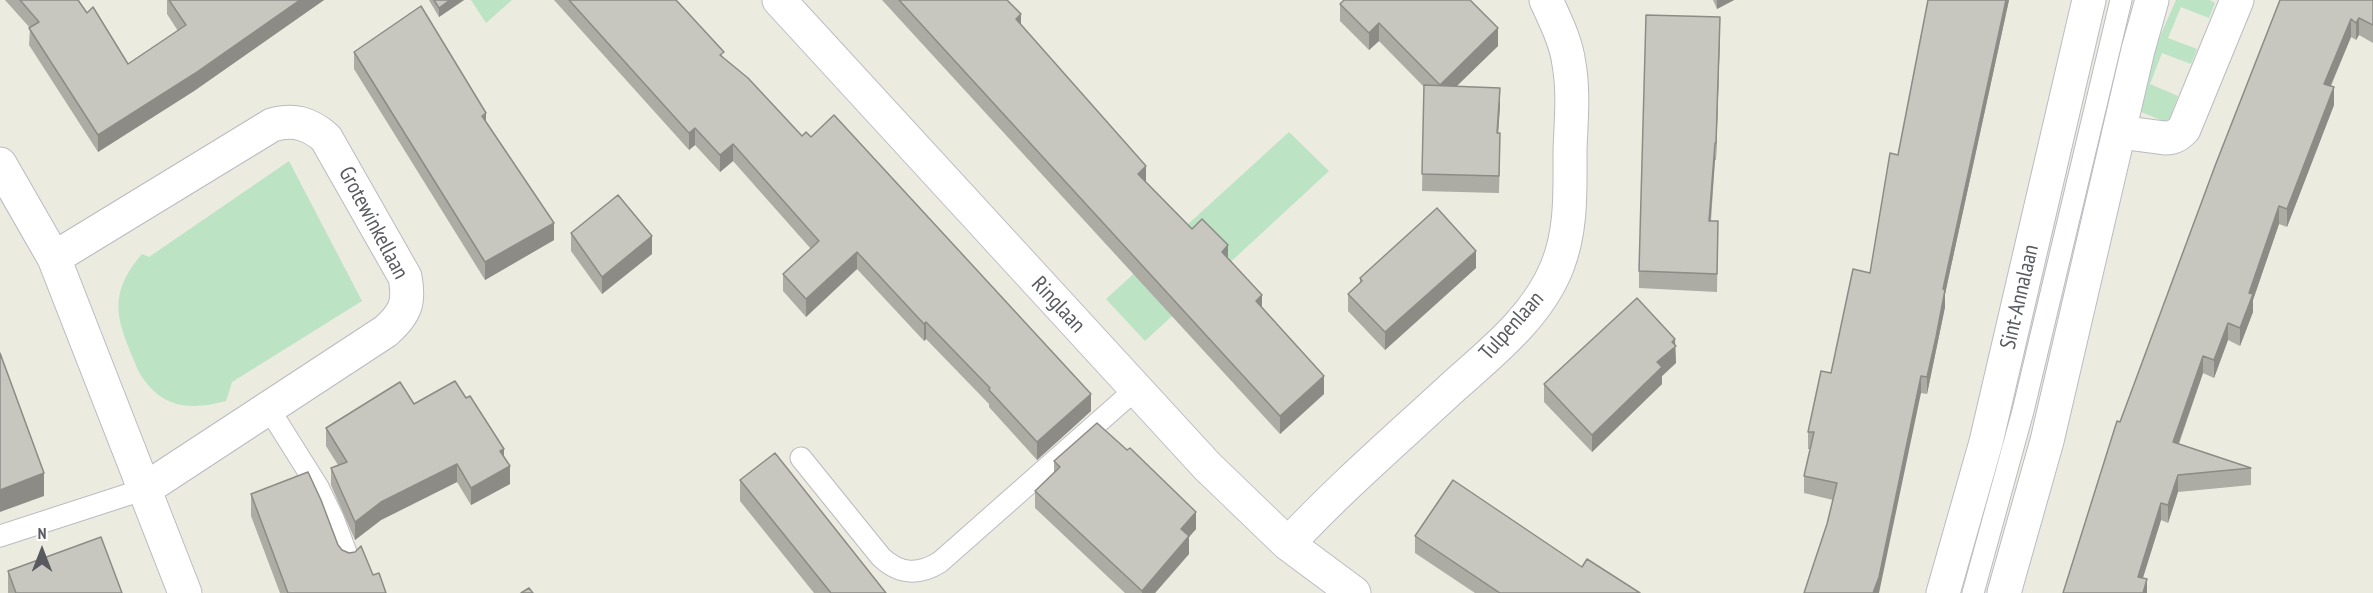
<!DOCTYPE html>
<html>
<head>
<meta charset="utf-8">
<style>
	body { margin:0 }
	#map { position:relative; width:2373px; height:593px; overflow:hidden; background:#ebebdf; font-family:"PT Sans Narrow",sans-serif }
	canvas { display:block }
	.north { position:absolute; left:12px; top:521px; width:60px; height:60px; -webkit-text-stroke:4px #fff; paint-order:stroke; rotate:0deg; font-size:16px; font-weight:700; line-height:24px; text-align:center; color:#585a60 }
	.north::after { content:''; display:block; margin:auto; width:21px; height:27px; background:#585a60; clip-path:polygon(50% 0,100% 100%,50% 72%,0 100%) }
</style>
</head>
<body>
<div id="map">
<canvas width="2373" height="593"></canvas>
<div class="north">N</div>
</div>
<script>
const context = document.querySelector('canvas').getContext('2d');
context.lineJoin = 'round';
function fill(path, color) {
  context.fillStyle = color;
  context.fill(path, 'evenodd');
}
function trace(path, color, width, dash) {
  context.strokeStyle = color;
  context.lineWidth = width;
  context.lineCap = dash ? 'butt' : 'round';
  context.setLineDash(dash || []);
  context.stroke(path);
}
function write(font, color, halo, rows, align = 'center') {
  context.font = font + ' "PT Sans Narrow",sans-serif';
  context.lineWidth = 6;
  context.setLineDash([]);
  context.textBaseline = 'middle';
  context.strokeStyle = halo;
  context.fillStyle = color;
  for (const [text, x, y, turn = 0] of rows) {
    context.save();
    context.translate(x, y);
    context.rotate((+turn || 0) * Math.PI / 180);
    context.textAlign = isNaN(turn) ? turn : align;
    if (halo) context.strokeText(text, 0, 0);
    context.fillText(text, 0, 0);
    context.restore();
  }
}
const green = new Path2D(`
	M471 0H512L486 23Z
	M2176 0H2210L2215 3 2209 18 2181 7 2168 38 2197 49 2191 64 2162 53 2150 84 2178 96 2168 123 2139 111 2158 41Z
	M1289 132 1329 171 1145 341 1106 299Z
	M289 161 362 301 232 382 226 401C189 411 160 408 139 372 119 324 104 298 142 254L149 257Z`);
const service = new Path2D(`
	M269 409 318 487 333 518 350 563
	M801 458 881 557C900 575 919 575 940 562L1136 389
	M0 536 145 489
	M1973 593 2023 411 2121 0`);
const minor = new Path2D(`
	M779 0 1207 466 1288 544 1354 593
	M2119 132 2165 138C2174 138 2178 135 2184 129L2237 0
	M0 164 54 258 185 593
	M54 258 272 125C294 119 309 123 326 138L405 277C410 303 405 314 386 331L145 489
	M1288 544C1340 488 1398 438 1453 387 1492 352 1537 317 1557 267 1572 230 1570 190 1570 150 1571 122 1574 92 1569 64 1566 41 1555 20 1546 0`);
const secondary = new Path2D(`
	M1943 593 1986 442 2089 0
	M2004 593 2047 441 2138 50 2152 0`);
const wall = new Path2D(`
	M5 0H78L87 13 128 64 178 31 167 14V0H324L194 91 98 152 29 45 30 28Z
	M429 0H464L439 17Z
	M554 0H676L724 58 802 136 1091 411 1037 460 989 407V404L926 339 924 341 857 269 806 317 783 291V274L811 249 733 161 720 172 695 145 689 150Z
	M882 0H1007L1021 25 1146 182 1192 229 1228 259 1324 394 1280 434Z
	M1713 0H1734L1717 9Z
	M1928 0H2009L1945 294V307L1927 394 1921 393 1827 524 1833 500 1804 493V476L1810 449H1808V432L1870 273 1898 155Z
	M2280 0H2373V43L2359 35 2356 40 2351 37 2331 86 2334 105 2287 227 2279 224 2253 300V312L2240 346 2228 340 2214 378 2203 373 2179 444 2251 468V485L2178 492 2168 523 2161 520 2143 578 2147 593H2063L2120 422Z
	M1340 4 1498 46 1456 87 1500 106 1498 133 1500 150 1499 193 1422 191 1424 87 1379 41 1369 50 1340 21Z
	M1720 34 1716 160H1715L1711 221H1718L1717 292 1639 288V271Z
	M354 52 486 122 554 240 485 280 354 69Z
	M571 233 652 254 602 294 571 251Z
	M1476 268 1385 350 1348 311V294L1360 284V278Z
	M1675 345 1676 363 1662 376V384L1592 452 1544 402V384Z
	M414 404 504 457 510 484 471 505 457 482 381 520 355 540 331 485V468L338 465 326 446V428Z
	M1127 450 1196 529 1189 537V554L1155 593H1125L1035 508V491L1054 473V461Z
	M740 480 886 593H814L740 501Z
	M251 494 338 545 342 550 373 575 386 593H280L251 516Z
	M1415 536 1640 593H1475L1415 553Z
	M8 571 122 593H8Z`);
const shadedWall = new Path2D(`
	M300 0H324L194 91 98 152V135Z
	M450 0H464L439 17V8Z
	M1717 0H1734L1717 9Z
	M2006 0H2009L1945 294V307L1927 394V377L1943 289Z
	M1021 14V32L1016 19Z
	M1720 17V34L1716 160V143Z
	M2359 18V35L2356 40V23Z
	M2351 19V37L2324 101V84Z
	M1379 23V41L1369 50V33Z
	M1498 28V46L1440 102V85Z
	M2334 87V105L2287 227V209Z
	M1500 88V106L1497 150V133Z
	M486 113V131L482 116Z
	M695 128V145L689 150V133Z
	M1715 143V160L1709 238V221Z
	M733 144V161L720 172V155Z
	M1146 166V184L1138 174Z
	M2279 206V224L2253 300V312L2240 346V328L2249 293Z
	M554 223V240L485 280V262Z
	M652 236V254L602 294V277Z
	M1228 245V263L1222 252Z
	M1476 251V268L1385 350V332Z
	M857 252V269L806 317V299Z
	M1262 295V313L1256 301Z
	M926 322V339L924 341V324Z
	M2228 323V340L2214 378V360Z
	M1675 339 1676 363 1662 376V384L1592 452V435Z
	M2203 356V373L2173 459V442Z
	M1324 376V394L1280 434V416Z
	M1921 376V393L1879 593H1873Z
	M1091 394V411L1037 460V442Z
	M504 449V466L500 451Z
	M457 464V482L381 520 355 540V522L381 502Z
	M510 466V484L471 505V488Z
	M44 473V496L0 512V490Z
	M2178 475V492L2168 523V505Z
	M2161 503V520L2138 593V577Z
	M1196 512V529L1189 537V554L1155 593H1142V591L1181 529Z
	M2147 579V593H2143Z`);
const building = new Path2D(`
	M20 0H78L87 13 93 7 128 64 186 25 169 0H300L194 74 98 135 29 28 39 22Z
	M434 0H450L439 8Z
	M569 0H676L724 52 720 55 748 78 802 136 806 132 811 137 834 115 1091 394 1037 442 989 390 990 388 926 322 924 324 857 252 806 299 783 274 819 241 733 144 720 155 695 128 689 133Z
	M899 0H1007L1021 14 1016 19 1146 166 1138 174 1192 229 1202 219 1228 245 1222 252 1262 295 1256 301 1324 376 1280 416Z
	M1344 0H1470L1498 28 1440 85 1379 23 1369 33 1340 4Z
	M1928 0H2006L1943 289 1945 290 1936 337 1927 377 1921 376 1879 577 1873 593H1804L1827 524 1837 483 1804 476 1814 432H1808L1821 371 1831 373 1853 269 1870 273 1890 153 1898 155Z
	M2280 0H2373V25L2359 18 2356 23 2351 19 2324 84 2334 87 2287 209 2279 206 2249 293 2253 294 2240 328 2228 323 2214 360 2203 356 2173 442 2251 468 2178 475 2168 505 2161 503 2138 577 2147 579 2143 593H2063L2117 421 2120 422 2215 166Z
	M421 6 486 113 482 116 554 223 485 262 354 52Z
	M1646 15 1720 17 1716 143H1715L1709 221H1718L1717 274 1639 271Z
	M1424 85 1500 88 1497 133H1500L1499 176 1422 174Z
	M618 195 652 236 602 277 571 233Z
	M1437 208 1476 251 1385 332 1348 294 1362 281 1360 278Z
	M1637 298 1675 339 1672 342 1676 346 1657 362 1662 367 1592 435 1544 384Z
	M0 353 44 473 0 490Z
	M455 381 466 398 470 396 504 449 500 451 510 466 471 488 457 464 381 502 355 522 331 468 347 462 326 428 400 382 414 404Z
	M1097 423 1127 450 1130 448 1196 512 1181 529 1189 536 1142 591 1035 491 1060 467 1054 461Z
	M775 453 886 593H831L740 480Z
	M308 472 321 500 338 545 342 550 349 553 355 552 361 546 373 575 379 573 386 593H288L251 494Z
	M1453 480 1582 567 1587 559 1640 593H1500L1415 536Z
	M101 537 122 593H16L8 571Z
	M529 588 533 593H521Z`);
const streetNames = [
	["Grotewinkellaan",373,223,62],
	["Sint-Annalaan",2020,297,-77],
	["Ringlaan",1058,305,47],
	["Tulpenlaan",1512,326,-48]
];
fill(green, '#bbe3c4');
trace(service, '#babbc1', 23);
trace(minor, '#babbc1', 35);
trace(secondary, '#babcc3', 35);
trace(service, '#fff', 21);
trace(minor, '#fff', 33);
trace(secondary, '#fff', 33);
fill(wall, '#acaba4');
fill(shadedWall, '#8c8b86');
fill(building, '#c8c7bf');
trace(building, '#8c8b86', 1.5);
write('22px', '#585a60', '#fff', streetNames);
</script>
</body>
</html>
